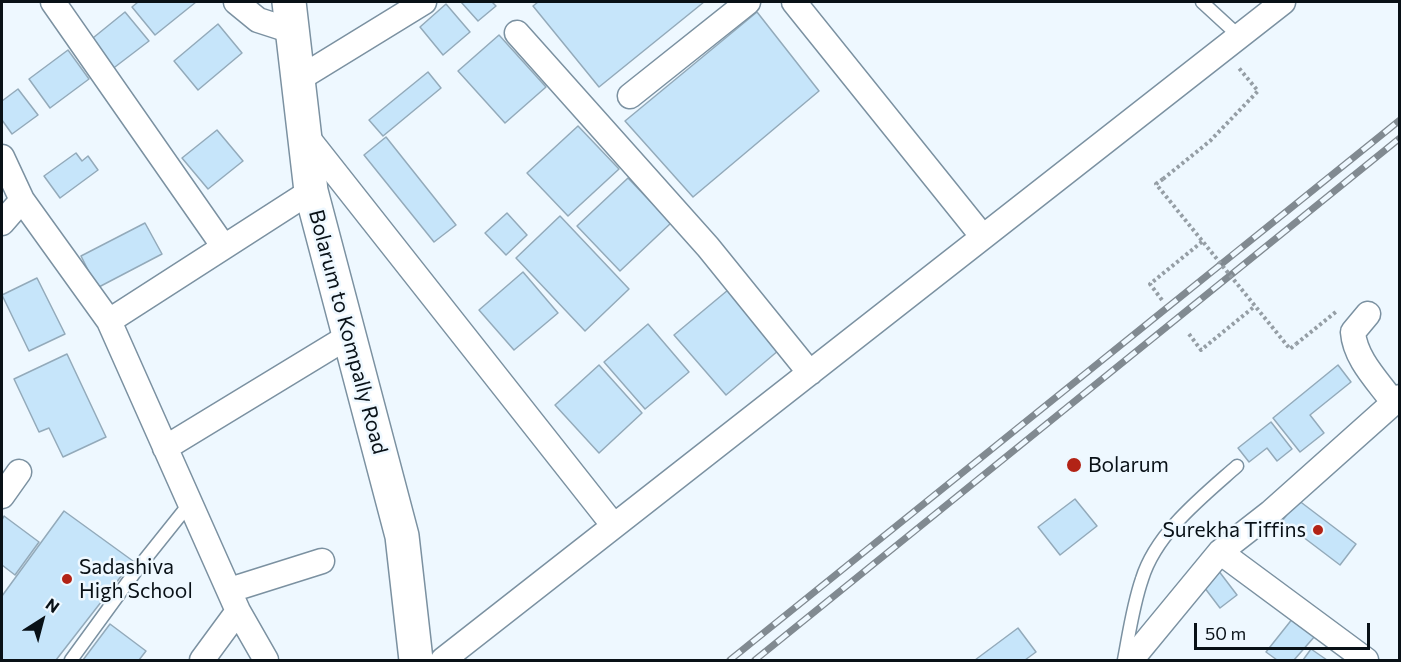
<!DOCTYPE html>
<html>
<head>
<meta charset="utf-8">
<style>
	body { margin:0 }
	#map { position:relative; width:1401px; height:662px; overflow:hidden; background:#eef8ff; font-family:Commissioner,sans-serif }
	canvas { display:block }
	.frame { position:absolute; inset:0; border:3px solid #091117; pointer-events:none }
	.north { position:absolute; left:12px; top:590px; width:60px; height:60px; -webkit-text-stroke:4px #eef8ff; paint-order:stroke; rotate:36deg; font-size:16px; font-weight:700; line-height:24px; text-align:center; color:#091117 }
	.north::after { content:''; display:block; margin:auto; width:21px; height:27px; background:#091117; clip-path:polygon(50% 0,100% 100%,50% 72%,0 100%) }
	.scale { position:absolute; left:1194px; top:623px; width:176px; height:27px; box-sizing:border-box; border:3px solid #091117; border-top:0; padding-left:8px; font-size:18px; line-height:21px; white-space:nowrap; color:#091117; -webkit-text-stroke:4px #eef8ff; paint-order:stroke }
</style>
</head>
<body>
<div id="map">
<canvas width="1401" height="662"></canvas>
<div class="frame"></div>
<div class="north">N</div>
<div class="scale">50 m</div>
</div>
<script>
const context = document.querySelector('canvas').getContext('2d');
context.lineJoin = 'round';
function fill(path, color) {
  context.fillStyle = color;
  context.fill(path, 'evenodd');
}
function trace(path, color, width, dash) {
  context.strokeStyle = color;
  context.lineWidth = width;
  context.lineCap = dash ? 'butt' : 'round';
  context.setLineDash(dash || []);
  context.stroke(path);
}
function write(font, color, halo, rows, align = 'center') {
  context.font = font + ' Commissioner,sans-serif';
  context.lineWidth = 5;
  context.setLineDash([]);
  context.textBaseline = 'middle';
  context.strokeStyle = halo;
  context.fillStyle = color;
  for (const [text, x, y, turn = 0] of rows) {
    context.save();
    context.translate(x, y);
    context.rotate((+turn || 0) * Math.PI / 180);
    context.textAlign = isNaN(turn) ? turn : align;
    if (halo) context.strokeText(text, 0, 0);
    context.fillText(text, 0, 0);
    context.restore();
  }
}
const building = new Path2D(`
	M138 2H196L155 35 132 7Z
	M461 2H492L496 6 478 21Z
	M538 2H704L599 87 533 6Z
	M446 4 470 32 443 55 420 27Z
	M125 12 149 41 111 70 88 42Z
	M757 12 819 91 693 197 625 121Z
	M218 24 242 53 198 90 174 61Z
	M499 35 546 87 505 123 458 71Z
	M68 50 89 79 50 108 29 79Z
	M428 72 441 88 383 136 369 120Z
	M18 89 38 115 12 134 2 120V101Z
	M578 126 619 169 568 216 527 173Z
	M217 130 243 161 208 189 182 158Z
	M386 137 456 225 434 242 364 155Z
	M76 153 82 161 88 156 98 170 60 198 44 176Z
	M628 178 671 223 620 271 577 226Z
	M507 213 527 235 506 255 485 233Z
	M560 216 629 289 585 331 516 258Z
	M145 223 162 254 97 288 81 256Z
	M523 272 558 313 514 350 479 310Z
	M37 278 65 334 29 351 2 295Z
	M728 290 779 350 726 395 674 335Z
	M648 324 689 372 645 409 604 362Z
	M67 354 106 437 63 457 49 428 39 432 14 379Z
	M599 365 642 413 599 453 555 405Z
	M1338 365 1351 382 1310 415 1324 433 1300 452 1273 418Z
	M1271 422 1292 449 1277 461 1267 448 1249 462 1238 448Z
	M1075 499 1097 526 1060 555 1038 527Z
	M1298 500 1356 544 1340 565 1282 521Z
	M64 511 133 561 56 660H2V596Z
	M4 516 39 542 15 575 2 565V520Z
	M1218 570 1237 595 1220 608 1201 583Z
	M1293 618 1315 636 1294 660H1277L1266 652Z
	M110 624 146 651 139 660H83Z
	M1018 628 1036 652 1025 660H975Z
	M1311 649 1327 660H1303Z`);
const path = new Path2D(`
	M1163 179 1210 141 1258 91 1238 67
	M1162 300 1150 284 1203 241
	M1189 334 1201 350 1255 306
	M1296 344 1337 311`);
const lane = new Path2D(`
	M1202 2 1239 36
	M71 660 138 568 190 503
	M1124 660C1129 634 1133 605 1142 579 1156 533 1202 497 1237 466`);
const street = new Path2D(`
	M53 2 224 247
	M236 2 258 20 292 31
	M794 2 983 237
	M517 33 708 247 810 373
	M297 80 424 2
	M630 96 748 2
	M307 137 614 526
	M2 157 22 200 109 321 238 611 266 660
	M2 223 22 200
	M1368 314 1353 332C1355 359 1378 381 1393 402
	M109 321 311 191
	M165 448 349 336
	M2 496 19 472
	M1220 552 1366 660
	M230 590 322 561
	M202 660 238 611
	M443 660 1283 2
	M1131 660 1220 552 1270 513 1400 397`);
const secondary = new Path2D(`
	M289 2 311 191 402 536 416 660`);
const rail = new Path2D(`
	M730 660 1400 120
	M755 660 1400 138`);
const pathBridge = new Path2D(`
	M1163 179 1156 184 1290 349 1296 344`);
const markers = [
	[1074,465,8,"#b22316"],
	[1318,530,6,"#b22316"],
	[67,579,6,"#b22316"]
];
const streetNames = [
	["Bolarum to Kompally Road",348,332,75]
];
const poiNames = [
	["Bolarum",1088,465],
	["Surekha Tiffins",1306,530,"right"],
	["Sadashiva",79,567],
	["High School",79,591]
];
fill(building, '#c6e5fa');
trace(building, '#93aaba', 1.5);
trace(lane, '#7b91a1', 15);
trace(street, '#7b91a1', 27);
trace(secondary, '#7b91a1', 36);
trace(path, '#959ea5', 4, [3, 3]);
trace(lane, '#fff', 12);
trace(street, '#fff', 24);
trace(secondary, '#fff', 33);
trace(rail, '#818a91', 7);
trace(rail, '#eef8ff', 4.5, [14]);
trace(pathBridge, '#959ea5', 4, [3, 3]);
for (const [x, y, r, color] of markers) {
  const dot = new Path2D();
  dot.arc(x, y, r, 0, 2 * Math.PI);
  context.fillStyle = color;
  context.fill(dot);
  trace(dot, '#eef8ff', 2);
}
write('21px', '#091117', '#eef8ff', streetNames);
write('21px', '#091117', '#eef8ff', poiNames, 'left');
</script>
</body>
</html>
